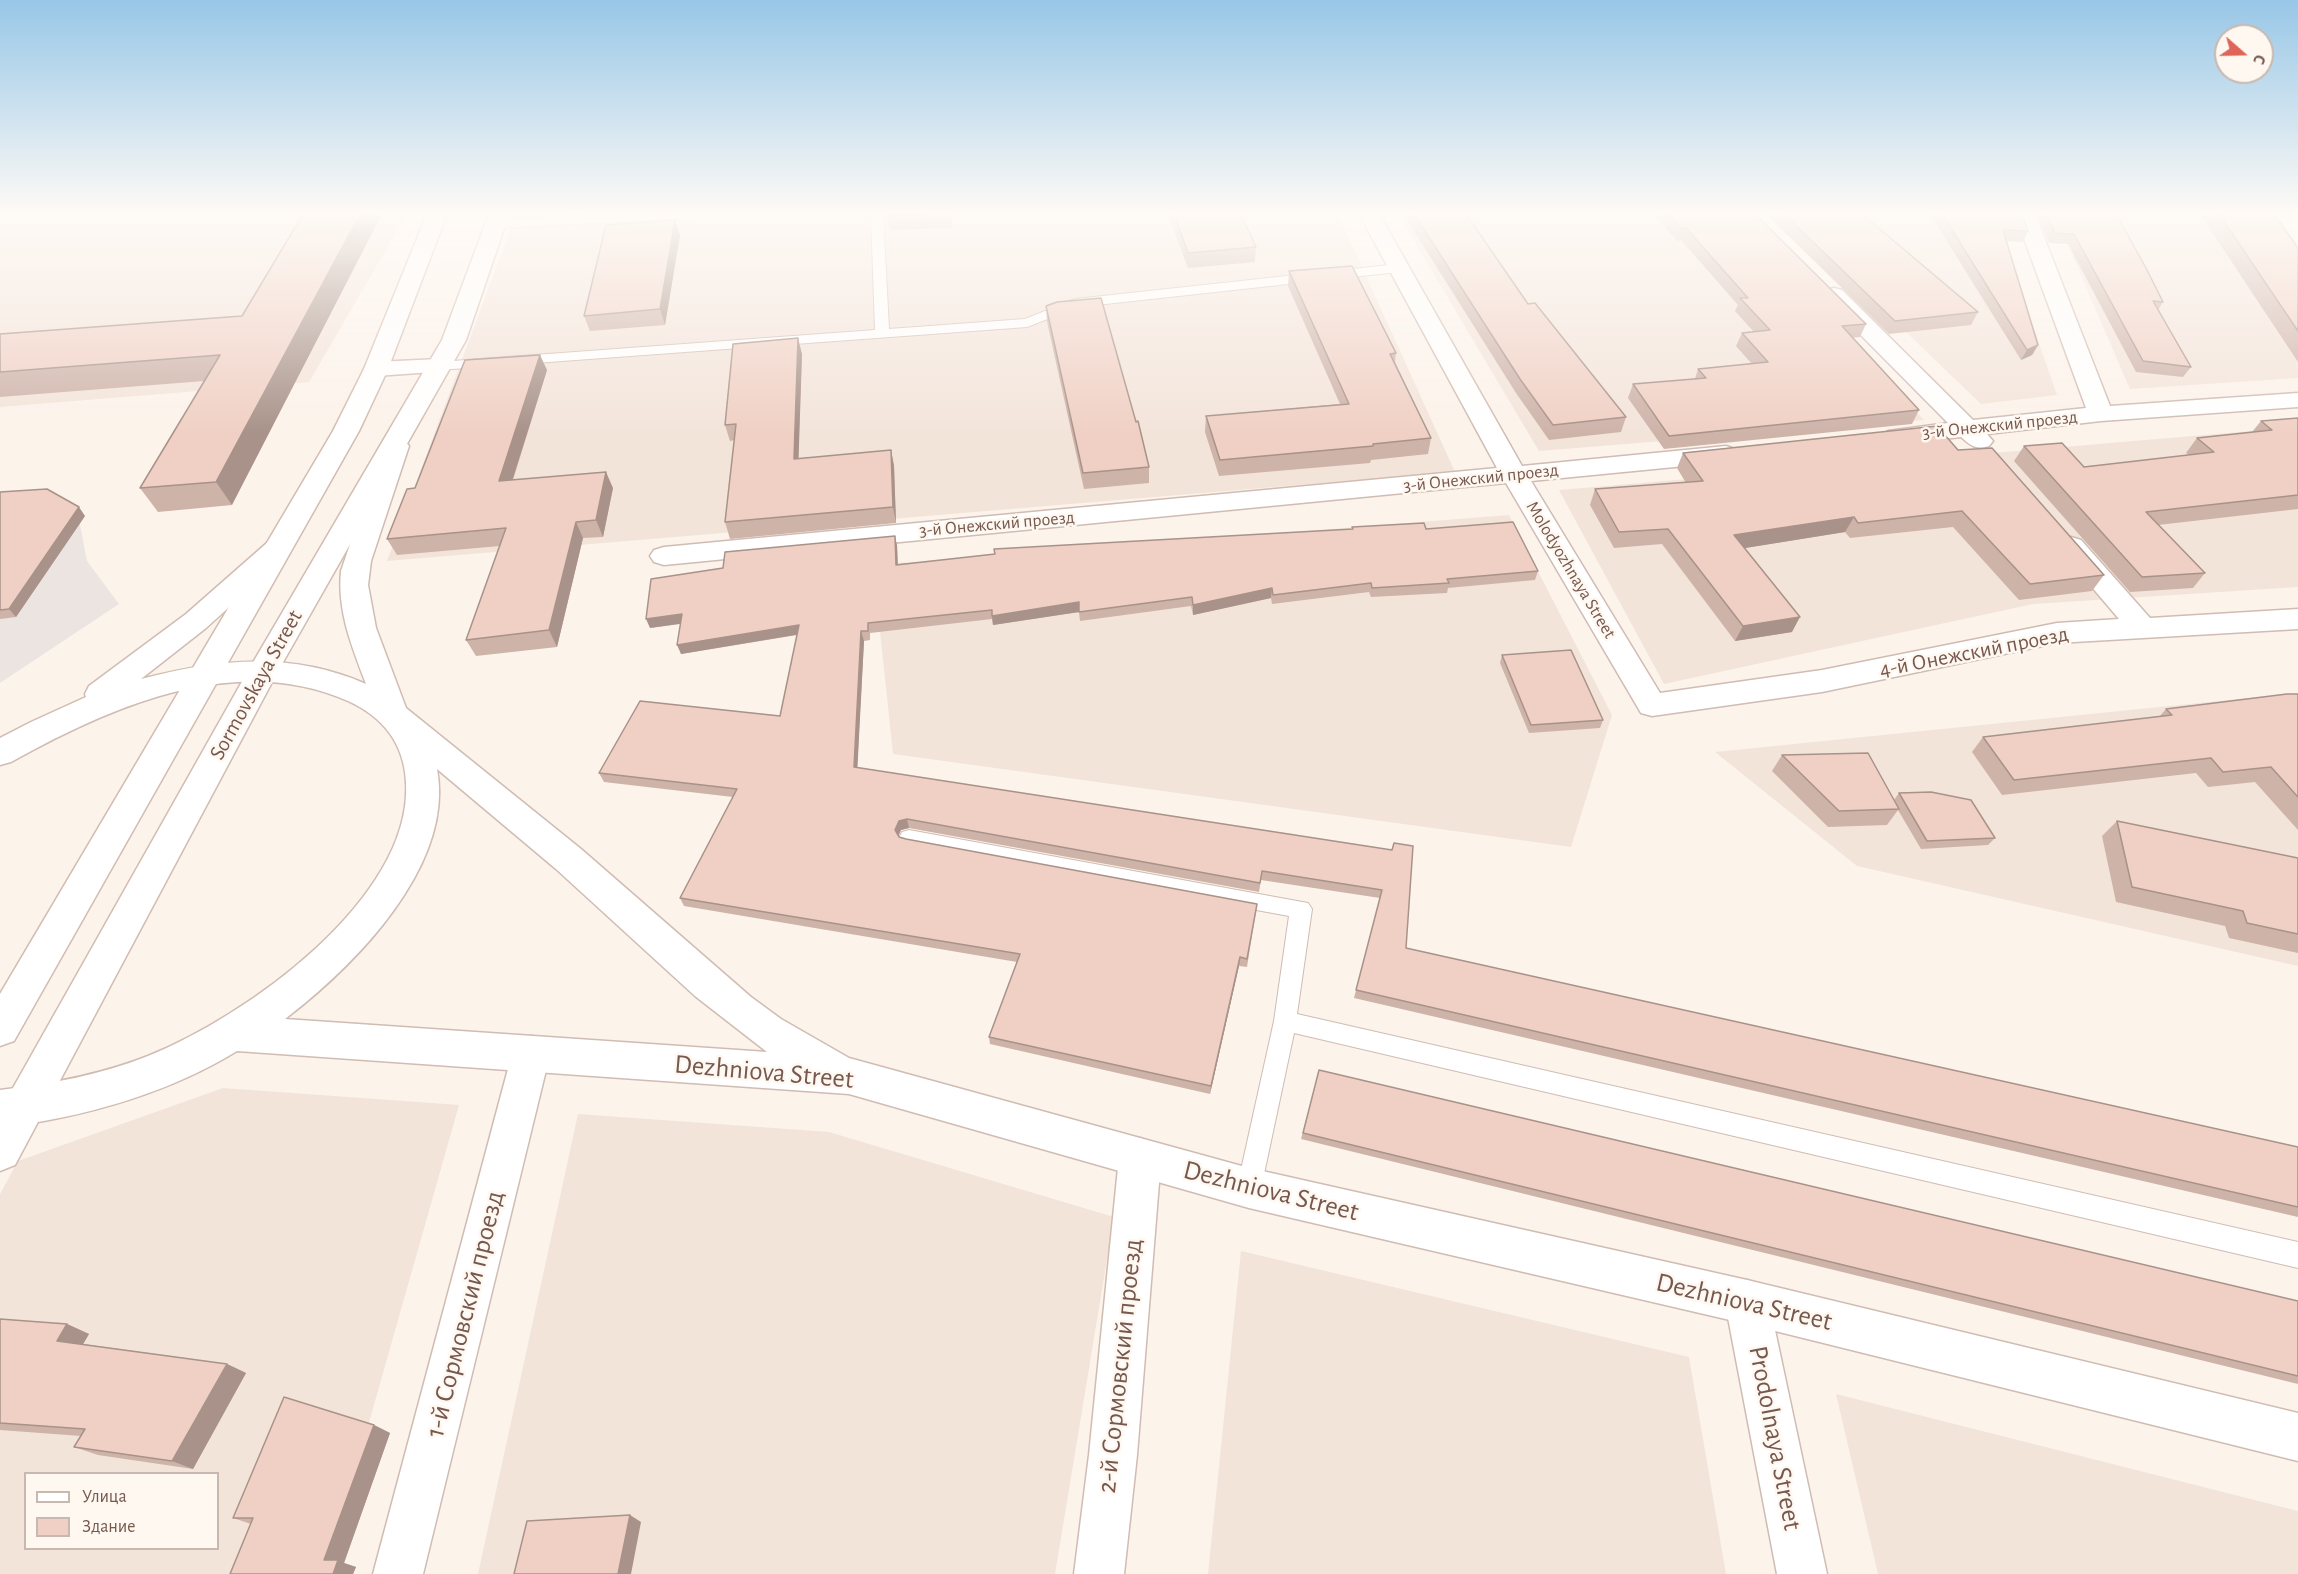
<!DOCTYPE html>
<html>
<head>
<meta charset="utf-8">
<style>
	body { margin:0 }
	#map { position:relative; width:2298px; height:1574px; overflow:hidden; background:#fcf3eb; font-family:"Alegreya Sans",sans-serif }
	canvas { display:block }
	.legend { position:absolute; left:24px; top:1472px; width:195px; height:78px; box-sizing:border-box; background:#fef8f1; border:2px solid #c8b8b0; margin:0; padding:8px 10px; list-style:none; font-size:18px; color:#76584f }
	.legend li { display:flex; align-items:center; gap:12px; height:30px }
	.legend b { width:30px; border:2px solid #c8b8b0 }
	.north { position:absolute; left:2214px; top:24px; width:60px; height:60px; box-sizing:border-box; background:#fef8f1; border:2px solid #c8b8b0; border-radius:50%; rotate:110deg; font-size:16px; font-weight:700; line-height:24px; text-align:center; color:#76584f }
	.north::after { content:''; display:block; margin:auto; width:21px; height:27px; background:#de6558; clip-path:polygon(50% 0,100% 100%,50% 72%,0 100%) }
</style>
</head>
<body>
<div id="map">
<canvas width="2298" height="1574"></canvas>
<ul class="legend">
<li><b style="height:8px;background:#fff"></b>Улица</li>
<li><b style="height:16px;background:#f0d0c4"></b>Здание</li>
</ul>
<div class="north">С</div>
</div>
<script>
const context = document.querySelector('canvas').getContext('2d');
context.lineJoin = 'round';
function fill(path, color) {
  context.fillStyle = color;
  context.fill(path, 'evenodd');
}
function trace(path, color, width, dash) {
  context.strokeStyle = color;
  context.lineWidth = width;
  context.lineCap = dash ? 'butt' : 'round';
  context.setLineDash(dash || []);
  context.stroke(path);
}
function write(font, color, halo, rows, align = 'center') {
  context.font = font + ' "Alegreya Sans",sans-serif';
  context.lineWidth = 5;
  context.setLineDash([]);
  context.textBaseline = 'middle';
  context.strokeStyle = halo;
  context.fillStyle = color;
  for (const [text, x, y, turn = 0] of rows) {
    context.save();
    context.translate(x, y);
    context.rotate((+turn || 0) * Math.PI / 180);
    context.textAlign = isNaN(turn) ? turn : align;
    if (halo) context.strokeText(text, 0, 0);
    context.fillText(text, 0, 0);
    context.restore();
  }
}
const residential = new Path2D(`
	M0 214H407L309 382 0 407Z
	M516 214H1338L1455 472 387 561Z
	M1398 214H1722L1924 420 1539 451Z
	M1783 214H1994L2057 395 1981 404Z
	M2054 214H2274L2298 250V378L2130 389Z
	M2298 427V587L2033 604 1664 684 1559 490Z
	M1509 515 1612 715 1571 847 893 754 873 565Z
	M2298 693V966L1857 866 1715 752Z
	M223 1088 459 1105 326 1574H0V1194L18 1161ZM26 1474H218V1548H26Z
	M578 1114 829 1132 1114 1217 1055 1574H478Z
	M1241 1251 1689 1357 1726 1574H1208Z
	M1836 1394 2298 1511V1574H1878Z`);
const industrial = new Path2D(`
	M0 496 76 504 87 561 119 604 0 683Z`);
const service = new Path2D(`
	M619 214H697L691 218 495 228 489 224 495 220Z
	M871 214H883L889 329 1025 319 1075 299 1398 264 1404 268 1398 272 1078 307 1027 327 439 370 432 366 439 362 875 330Z
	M909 830 1308 903 1312 909 1297 1014 2298 1242V1268L1294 1033 1261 1188 1258 1197 1249 1200 1240 1197 1237 1188 1274 1021 1289 916 909 846 902 844 899 838 902 832Z`);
const minor = new Path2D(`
	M1359 214H1379L1522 466 1726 446 1735 449 1739 454 1735 459 1726 462 1531 481 1660 693 1822 670 2057 623 2119 619 2057 546 2061 540 2071 537 2081 540 2150 618 2298 609V629L2057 643 1822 692 1652 716 1641 713 1506 483 664 565 654 562 650 556 654 550 664 547 1497 468Z
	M2015 214H2035L2110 406 2298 393V407L2101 421 1987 434 1993 441 1989 446C1976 450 1971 446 1961 437L1897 444 1888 441 1884 436 1888 431 1948 423 1826 300 1823 295 1826 290 1834 288 1842 290 1973 420 2086 408Z
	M439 359 447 361 451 366 447 371 376 376 368 374 364 369 368 364 376 362Z
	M531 1036 545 1042 550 1054 423 1574H373L512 1054 517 1042Z
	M1140 1138 1155 1144 1161 1158 1137 1455 1124 1574H1074L1089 1455 1119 1158 1125 1144Z
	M1747 1280 1763 1286 1769 1302 1827 1574H1777L1725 1302 1731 1286Z`);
const tertiary = new Path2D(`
	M396 438 405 441 409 446 371 561 368 585 376 628 406 708 581 849 751 997 781 1019 849 1058 1249 1168 1747 1280 2298 1413V1461L1747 1324 1249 1208 849 1094 237 1051C165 1095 83 1117 0 1128V1090C51 1084 100 1075 148 1056 244 1018 413 899 406 782 404 743 383 717 348 701 236 651 111 706 11 762L0 765V738L31 722 86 697 85 694 89 686 186 614 268 542 278 539 288 542 292 548 288 554 206 628 141 679C219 659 290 651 366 684 352 647 337 611 341 571L383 446 387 441ZM437 769 556 869 695 996 767 1052 285 1019C354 966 455 866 437 769Z`);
const secondary = new Path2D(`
	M427 214H447L388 369 359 431 14 1041 0 1046V994L333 431 364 369Z
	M489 214H509L466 340 278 671 15 1165 0 1171V1111L248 671 442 340Z`);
const wall = new Path2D(`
	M887 214H952V228L890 230Z
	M1168 214H1241L1256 247 1255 262 1188 268Z
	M1407 214H1466L1528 304 1626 417 1621 432 1549 440 1516 393 1407 220Z
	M1653 214H1755L1866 324 1860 337 1852 338 1919 410 1912 424 1664 449 1628 398 1633 384 1695 379 1698 369 1752 364 1736 346 1742 333 1754 332 1735 311 1738 305 1681 240 1677 241Z
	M1766 214H1862L1978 312 1971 325 1889 334Z
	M1930 214H2022L2028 231 2023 242 2006 241 2038 345 2032 355 2021 360Z
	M2036 214H2116L2163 302 2158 310 2191 367 2183 377 2136 372 2068 244 2049 243Z
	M2200 214H2274L2298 248V362Z
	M675 220 680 235 665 325 590 331 584 316Z
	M1289 271 1396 353 1395 362 1431 438 1428 454 1371 460 1370 463 1219 476 1205 432 1206 416 1340 404 1288 286Z
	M1046 306 1149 467V483L1084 489 1047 322Z
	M242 316 232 505 158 512 140 488 204 381 0 397V334Z
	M802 354 798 459 891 450 894 466 896 523 730 539 725 522 735 440 730 441 725 425Z
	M547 370 513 480 613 488 603 537 583 538 557 647 476 656 466 640 500 546 397 555 387 539 415 488Z
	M2298 418V509L2158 525 2205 573 2193 588 2130 592 2014 461 2024 446 2084 467 2189 455 2186 453 2197 438 2252 432 2261 421Z
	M1958 450 2104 575 2092 591 2019 600 1953 527 1850 538 1845 532 1744 548 1792 632 1735 641 1662 544 1614 548 1590 505 1595 489 1686 483 1677 468 1683 453Z
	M0 492 85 516 16 617 0 619Z
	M1352 527 1426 529 1538 571 1535 580 1448 588 1447 593 1371 597 1369 592 1272 604 1271 598 1193 615 1191 606 1080 621 1079 612 993 625 992 619 870 633V640L864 641 857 768 1392 850 1406 948 2298 1147V1217L1354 998 1380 898 1261 880 1259 892 909 828 901 830 898 836 899 837 906 839 1257 904 1247 967 1239 966 1210 1094 990 1044 989 1037 1017 962 684 906 680 898 733 797 604 782 599 773 780 716 797 635 681 654 680 624 650 628 897 545 898 564 1352 529Z
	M1502 655 1603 720 1600 728 1529 733 1500 663Z
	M2298 694V830L2255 782 2208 787 2196 773 2002 795 1972 752 1983 737 2159 717 2166 709Z
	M1782 755 1894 800 1899 793 1995 838 1988 845 1921 849 1898 810 1887 825 1828 827 1772 771Z
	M2117 821 2298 858V953L2229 938 2225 926 2116 902 2102 836Z
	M1319 1070 2298 1301V1384L1301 1139Z
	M0 1319 67 1324 89 1334 83 1344 227 1364 246 1373 193 1469 98 1455 74 1447 81 1436 0 1430Z
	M374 1425 390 1433 344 1563 356 1567 353 1574H230L251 1524 233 1518Z`);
const shadedWall = new Path2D(`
	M360 214H382L232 505 216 482Z
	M950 214H952V228Z
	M675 220 680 235 665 325 660 309Z
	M798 338 802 354 798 475 794 459Z
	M2038 345 2032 355 2021 360 2027 350Z
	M540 355 547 370 507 497 499 481Z
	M891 450 894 466 896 523 893 507Z
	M606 472 613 488 603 537 596 520Z
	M79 507 85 516 16 617 9 609Z
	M1854 517 1845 532 1727 551 1734 535Z
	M576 522 583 538 557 647 549 630Z
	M895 536 897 545 898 574 896 565Z
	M1272 588 1271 598 1193 615V605Z
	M1079 602V612L993 625 992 616Z
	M682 614 685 623 650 628 646 619Z
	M1800 617 1792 632 1735 641 1743 626Z
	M799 625 801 634 681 654 677 645Z
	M861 631 864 641 857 776 854 767Z
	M907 819 909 828 901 830 897 839 895 830 899 821Z
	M1240 957 1239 966 1210 1094 1211 1086Z
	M67 1324 89 1334 79 1351 57 1341Z
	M227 1364 246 1373 193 1469 172 1461Z
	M374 1425 390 1433 344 1563 356 1567 353 1574H333L324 1560Z
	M630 1515 641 1522 631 1574H618Z`);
const building = new Path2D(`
	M303 214H360L216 482 140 488 220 355 0 372V334L242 316Z
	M887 214H925L887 215Z
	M1174 214H1241L1256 247 1188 253Z
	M1414 214H1466L1528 304 1535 303 1626 417 1553 425 1520 379Z
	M1668 214H1755L1866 324 1842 326 1919 410 1669 436 1633 384 1706 378 1698 369 1768 362 1742 333 1770 330 1740 298H1748L1686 228H1681Z
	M1784 214H1862L1978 312 1895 321Z
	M1942 214H2022L2028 231 2003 230 2038 345 2027 350Z
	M2046 214H2116L2146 268 2163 302 2153 301 2191 367 2143 361 2074 234 2055 233Z
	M2219 214H2274L2298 248V331Z
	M675 220 660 309 584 316 606 225Z
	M1352 266 1396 353 1390 354 1431 438 1373 444V446L1220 460 1206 416 1349 404 1289 271Z
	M1101 298 1136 422 1138 421 1149 467 1083 473 1046 306 1057 302Z
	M798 338 794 459 891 450 893 507 725 522 736 424 725 425 733 344Z
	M540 355 499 481 606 472 596 520 576 522 549 630 466 640 506 528 387 539 407 489 415 488 465 360Z
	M2298 418V495L2146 512 2205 573 2142 577 2024 446 2062 443 2084 467 2214 452 2197 438 2272 430 2261 421Z
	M1937 426 1958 450 1992 448 2104 575 2030 584 1962 511 1858 523 1854 517 1734 535 1800 617 1743 626 1668 529 1619 532 1595 489 1703 481 1683 453Z
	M47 489 79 507 9 609 0 610V492Z
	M1513 522 1538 571 1447 579 1449 583 1372 588 1371 583 1273 595 1272 588 1193 605 1192 597 1079 612V602L992 616V610L868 623V631H861L854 767 1392 850 1394 843 1413 846 1406 948 2298 1147V1207L1356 990 1382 890 1262 871 1260 883 907 819 899 821 895 830 899 837 906 839 1257 904 1247 959 1240 957 1211 1086 989 1037 1020 954 680 898 737 789 599 773 640 701 780 716 799 625 677 645 682 614 646 619 651 579 723 568 725 552 895 536 896 565 995 554 994 549 1353 529 1352 527 1424 523 1426 529Z
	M1571 650 1603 720 1531 725 1502 655Z
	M2287 694H2298V797L2271 767 2223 772 2211 758 2014 780 1983 737 2172 715 2166 709Z
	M1868 753 1899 809 1839 811 1782 755Z
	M1931 792 1971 800 1995 838 1927 841 1899 793Z
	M2117 821 2298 858V934L2247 923 2243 911 2132 887Z
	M1319 1070 2298 1301V1376L1303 1133Z
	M0 1319 67 1324 57 1341 227 1364 172 1461 74 1447 85 1429 0 1423Z
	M284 1397 374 1425 324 1560H338L333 1574H230L253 1518H233Z
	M630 1515 618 1574H514L527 1521Z`);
const farStreetnames = [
	["3-й Онежский проезд",2000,425,-6],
	["3-й Онежский проезд",1481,478,-6],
	["3-й Онежский проезд",997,524,-5],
	["Molodyozhnaya Street",1571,570,59]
];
const streetNames = [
	["4-й Онежский проезд",1974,652,-11],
	["Sormovskaya Street",256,685,-61]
];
const nearStreetnames = [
	["Dezhniova Street",764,1072,5],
	["Dezhniova Street",1271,1191,14],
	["Dezhniova Street",1744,1302,13],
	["1-й Сормовский проезд",465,1314,-76],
	["2-й Сормовский проезд",1120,1366,-84],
	["Prodolnaya Street",1775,1438,79]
];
fill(residential, '#f3e4da');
fill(industrial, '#ebe4e0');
trace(service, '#d0bcb3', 2);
trace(minor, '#d0bcb3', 3);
trace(tertiary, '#d0bcb3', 3);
trace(secondary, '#d3bcb1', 3);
fill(service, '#fff');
fill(minor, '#fff');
fill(tertiary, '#fff');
fill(secondary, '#fff');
fill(wall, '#ceb3a9');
fill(shadedWall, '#a89289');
fill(building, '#f0d0c4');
trace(building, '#a89289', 1.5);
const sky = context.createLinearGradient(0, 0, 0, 434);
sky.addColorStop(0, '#98c7e7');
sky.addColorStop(0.49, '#fefaf6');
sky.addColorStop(1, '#fefaf600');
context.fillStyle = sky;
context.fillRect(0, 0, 2298, 434);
write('18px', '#76584f', '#fef8f1', farStreetnames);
write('22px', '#76584f', '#fef8f1', streetNames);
write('27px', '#76584f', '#fef8f1', nearStreetnames);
</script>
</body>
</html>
